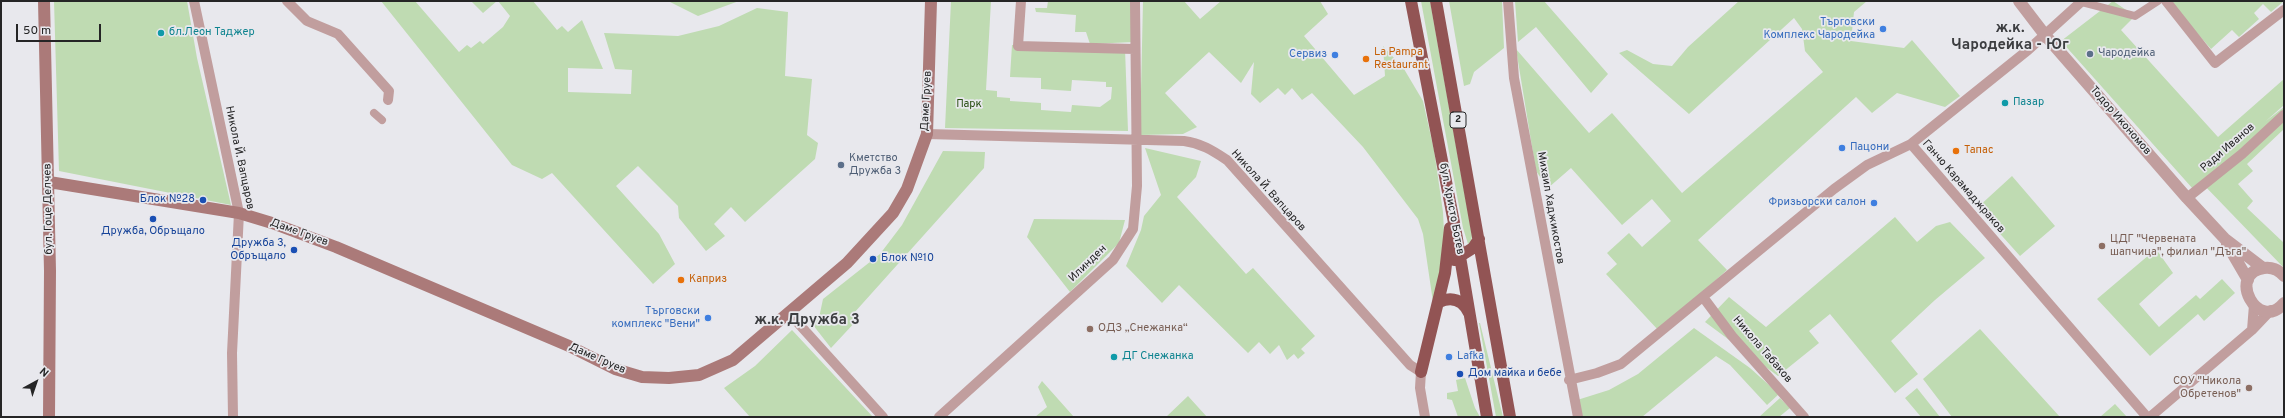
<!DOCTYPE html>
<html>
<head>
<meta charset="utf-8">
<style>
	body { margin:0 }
	#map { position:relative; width:2285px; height:418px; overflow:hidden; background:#e8e8ed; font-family:Overpass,sans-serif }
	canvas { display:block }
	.frame { position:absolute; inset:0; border:2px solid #252526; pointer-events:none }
	.north { position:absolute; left:16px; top:362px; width:40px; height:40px; -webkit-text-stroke:3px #e8e8ed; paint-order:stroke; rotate:40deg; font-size:11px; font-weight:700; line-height:16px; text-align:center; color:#252526 }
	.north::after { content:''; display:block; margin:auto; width:14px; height:18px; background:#252526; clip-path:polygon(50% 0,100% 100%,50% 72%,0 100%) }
	.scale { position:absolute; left:16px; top:24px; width:85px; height:18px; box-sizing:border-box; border:2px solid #252526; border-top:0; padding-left:5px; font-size:12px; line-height:14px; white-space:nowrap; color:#252526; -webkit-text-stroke:3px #e8e8ed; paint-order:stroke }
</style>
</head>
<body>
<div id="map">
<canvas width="2285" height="418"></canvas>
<div class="frame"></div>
<div class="north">N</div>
<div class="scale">50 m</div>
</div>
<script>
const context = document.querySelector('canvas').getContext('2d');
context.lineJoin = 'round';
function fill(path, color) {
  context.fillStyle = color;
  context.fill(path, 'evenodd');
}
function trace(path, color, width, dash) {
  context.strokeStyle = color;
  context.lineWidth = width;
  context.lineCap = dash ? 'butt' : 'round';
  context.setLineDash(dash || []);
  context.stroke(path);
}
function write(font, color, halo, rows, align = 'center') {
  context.font = font + ' Overpass,sans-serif';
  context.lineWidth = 3.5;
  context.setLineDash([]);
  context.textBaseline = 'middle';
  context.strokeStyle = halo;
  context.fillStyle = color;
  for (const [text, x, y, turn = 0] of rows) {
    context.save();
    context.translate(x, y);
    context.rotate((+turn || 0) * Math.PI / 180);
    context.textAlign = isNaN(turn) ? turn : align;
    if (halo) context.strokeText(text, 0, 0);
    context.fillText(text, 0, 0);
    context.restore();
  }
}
const green = new Path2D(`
	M54 1H187L197 58 231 205 59 171Z
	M381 1H415L459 52 467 45 471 48 480 41 483 44 503 27 510 16 498 1H533L557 30 562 26 568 32 582 20 603 69 568 68V92L631 94 632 70 615 69 604 33 678 36 719 26 757 8 788 12 785 76 812 79 807 135 818 143 815 159 745 222 731 207 714 224 725 236 706 251 679 218 678 206 638 166 616 186 659 234 675 264 653 284 552 173 542 179 512 165Z
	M471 1H497L483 13Z
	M668 1H739L698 16Z
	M951 1H991L986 90 997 91V97L1010 98V101L1041 103V110L1071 112 1072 105 1100 107 1111 99 1112 87H1106V82L1072 80 1071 91 1041 89V78L1010 77 1012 45 1125 49 1128 131 945 128Z
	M1048 1H1135L1134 42 1090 44 1086 32H1075L1076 15 1036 12 1035 8H1047Z
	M1143 1H1184L1200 19 1221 1H1320L1328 14 1304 36 1354 95 1385 76 1383 46 1404 69 1423 101 1434 150 1443 212 1445 253 1433 302 1423 234 1418 219 1363 147 1312 93 1302 100 1292 88 1285 95 1278 88 1260 103 1251 94 1254 62 1241 83 1209 52 1165 93 1197 127 1183 134 1140 135Z
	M1421 1H1430L1472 235 1471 243 1468 244 1463 228Z
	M1449 1H1502L1504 48 1474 72 1470 84 1464 86Z
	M1515 1H1544L1608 74 1591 93 1536 27 1518 42Z
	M1739 1H1867L1854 12 1851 41 1904 48 1912 40 1960 96 1945 107 1897 93 1872 113 1856 97 1698 240 1727 270 1659 331 1606 274 1617 264 1607 253 1629 233 1642 247 1671 221 1652 199 1622 225 1571 168 1548 188 1536 171 1516 49 1589 133 1612 113 1682 193 1823 72 1805 51 1802 29 1794 18 1689 114 1619 53 1627 50 1653 64 1672 66 1688 47Z
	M2113 1 2135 16 2121 30 2218 137 2284 79V105L2266 121 2284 107V129L2247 164 2253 171 2238 184 2253 201 2247 208 2284 243V268L2201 182 2193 189 2061 41Z
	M2169 1H2284L2271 12 2263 4 2254 13 2259 19 2239 37 2232 30 2211 49Z
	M1145 148 1201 161 1196 177 1177 197 1246 274 1253 268 1315 336 1301 349 1305 353 1298 359 1294 354 1287 360 1279 345 1270 354 1259 342 1248 353 1179 285 1162 303 1126 266 1141 230 1144 216 1161 195Z
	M943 151 985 152 984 168 854 313 858 319 831 348 813 325 819 318 823 299 880 254 902 225Z
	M2012 176 2055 226 2020 256 1977 208Z
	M1895 217 1917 242 1936 226 1950 222 1985 258 1935 300 1891 341 1918 374 1895 393 1830 314 1809 331 1819 343 1778 376 1705 322 1729 297 1766 327Z
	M1034 219 1125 220 1119 243 1070 292 1027 237Z
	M2156 249 2173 273 2139 304 2159 327 2196 295 2200 299 2222 279 2235 293 2204 321 2198 314 2150 356 2097 299Z
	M1479 323H1480L1503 417H1496Z
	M1694 328 1750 368 1779 394 1767 405 1730 365 1716 356 1642 417H1580L1574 401 1609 390 1638 374Z
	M1980 329 2060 417H1952L1923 379Z
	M792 330 873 417H750L724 388 755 366Z
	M1465 378 1475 408 1480 417H1458L1452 400 1447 399V393L1458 391 1456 380Z
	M1042 381 1074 417H1035L1047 407 1038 387Z
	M1917 388 1940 417H1921L1905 398Z
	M1188 396 1207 417H1166Z
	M1780 398 1790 408 1779 417H1759Z
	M2115 404 2127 417H2100Z`);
const pedestrian = new Path2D(`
	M2081 2 2135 16 2158 1
	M374 113 382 120`);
const minor = new Path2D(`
	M194 1 239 213 232 353 233 417
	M287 1 307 21 338 34 389 91 388 100
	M1021 1 1018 46 1134 49
	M1508 1 1514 78 1578 417
	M2166 1 2215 63 2284 10
	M927 134 1184 141C1201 143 1213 151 1227 160L1410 365 1421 372 1420 388 1425 417
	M1911 144 2028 50 2082 1
	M2187 198 2242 154 2284 115
	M1703 297 1732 336 1804 417
	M789 313 883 417
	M2252 330 2254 305
	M1569 380 1597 373 1621 364 1834 189 1867 165 1911 144 2147 417
	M939 417 1113 260 1133 229 1137 186 1135 1
	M2150 417 2252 330 2271 310`);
const tertiary = new Path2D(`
	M2019 1 2045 35 2187 198 2225 239 2263 268
	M2227 244 2248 280
	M2284 276C2279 270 2272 267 2264 268 2226 273 2258 334 2284 303`);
const secondary = new Path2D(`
	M44 1 50 271 49 417
	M49 182 239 213 272 223 336 247 569 346 615 369 642 377 669 378 699 375 733 360 847 263 893 213 907 189 927 134 931 1`);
const trunk = new Path2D(`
	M1411 1 1456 233 1487 417
	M1436 1 1510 417
	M1454 260 1473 248 1479 239
	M1439 302C1452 296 1463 300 1469 313
	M1421 372 1445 273 1450 228`);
const markers = [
	[1883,29,4,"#3f7fe0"],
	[161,33,4,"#0f9aa8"],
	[2090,54,4,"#5c6f8a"],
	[1335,55,4,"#3f7fe0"],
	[1366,59,4,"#e8710a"],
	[2005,103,4,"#0f9aa8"],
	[1842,148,4,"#3f7fe0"],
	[1956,151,4,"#e8710a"],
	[841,165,4,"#5c6f8a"],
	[203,200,4,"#1a4fb4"],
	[1874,203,4,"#3f7fe0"],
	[153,219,4,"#1a4fb4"],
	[2102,246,4,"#8d6e63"],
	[294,250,4,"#1a4fb4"],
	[873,259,4,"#1a4fb4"],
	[681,280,4,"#e8710a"],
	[708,318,4,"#3f7fe0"],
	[1090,329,4,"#8d6e63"],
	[1114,357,4,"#0f9aa8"],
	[1449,357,4,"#3f7fe0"],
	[1460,374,4,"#1a4fb4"],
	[2249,388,4,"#8d6e63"]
];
const shields = [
	[1458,120,16]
];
const shieldNames = [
	["2",1458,120]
];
const shopNames = [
	["Търговски",1875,23],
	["Комплекс Чародейка",1875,36],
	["Сервиз",1327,55],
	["Пацони",1850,148,"left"],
	["Фризьорски салон",1866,203],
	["Търговски",700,312],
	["комплекс \"Вени\"",700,325],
	["Lafka",1457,357,"left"]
];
const cultureNames = [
	["бл.Леон Таджер",169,33],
	["Пазар",2013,103],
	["ДГ Снежанка",1122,357]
];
const foodNames = [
	["La Pampa",1374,53],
	["Restaurant",1374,66],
	["Тапас",1964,151],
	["Каприз",689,280]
];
const serviceNames = [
	["Чародейка",2098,54],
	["Кметство",849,159],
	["Дружба 3",849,172]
];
const streetNames = [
	["Даме Груев",927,101,-87],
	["Тодор Икономов",2120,121,49],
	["Ради Иванов",2228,148,-41],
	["Никола Й. Вапцаров",239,158,78],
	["Ганчо Карамаджраков",1963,187,49],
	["Никола Й. Вапцаров",1268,191,48],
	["Михаил Хаджикостов",1550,208,80],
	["бул. Гоце Делчев",49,209,-91],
	["бул. Христо Ботев",1451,209,79],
	["Даме Груев",299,233,20],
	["Илинден",1088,264,-44],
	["Никола Табаков",1762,350,49],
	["Даме Груев",597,359,24]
];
const parkNames = [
	["Парк",969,105]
];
const transitNames = [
	["Блок №28",195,200],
	["Дружба, Обръщало",153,232,"center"],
	["Дружба 3,",286,244],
	["Обръщало",286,257],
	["Блок №10",881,259,"left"],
	["Дом майка и бебе",1468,374,"left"]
];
const educationNames = [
	["ЦДГ \"Червената",2110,240],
	["шапчица\", филиал \"Дъга\"",2110,253],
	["ОДЗ „Снежанка“",1098,329],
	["СОУ \"Никола",2241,382,"right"],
	["Обретенов\"",2241,395,"right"]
];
const districtNames = [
	["ж.к.",2010,29],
	["Чародейка - Юг",2010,46],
	["ж.к. Дружба 3",807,321]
];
fill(green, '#bfdbb2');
trace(pedestrian, '#c19e9e', 8);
trace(minor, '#c19e9e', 10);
trace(tertiary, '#c19e9e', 12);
trace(secondary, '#ab7a79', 12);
trace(trunk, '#925454', 12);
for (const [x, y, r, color] of markers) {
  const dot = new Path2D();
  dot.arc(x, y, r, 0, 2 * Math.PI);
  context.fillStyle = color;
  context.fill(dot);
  trace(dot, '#e8e8ed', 1.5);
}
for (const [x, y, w] of shields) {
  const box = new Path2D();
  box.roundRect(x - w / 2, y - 8, w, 16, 3);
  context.fillStyle = '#e8e8ed';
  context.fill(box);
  trace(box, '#252526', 1);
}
write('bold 10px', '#252526', null, shieldNames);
write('11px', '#366cbe', '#e8e8ed', shopNames, 'right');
write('11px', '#0d838f', '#e8e8ed', cultureNames, 'left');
write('11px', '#c56008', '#e8e8ed', foodNames, 'left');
write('11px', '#4e5e75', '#e8e8ed', serviceNames, 'left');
write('11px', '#252526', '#e8e8ed', streetNames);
write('11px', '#284d11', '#e8e8ed', parkNames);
write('11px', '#164399', '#e8e8ed', transitNames, 'right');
write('11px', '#785e54', '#e8e8ed', educationNames, 'left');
write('bold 15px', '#3d3e41', '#e8e8ed', districtNames);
</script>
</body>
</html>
